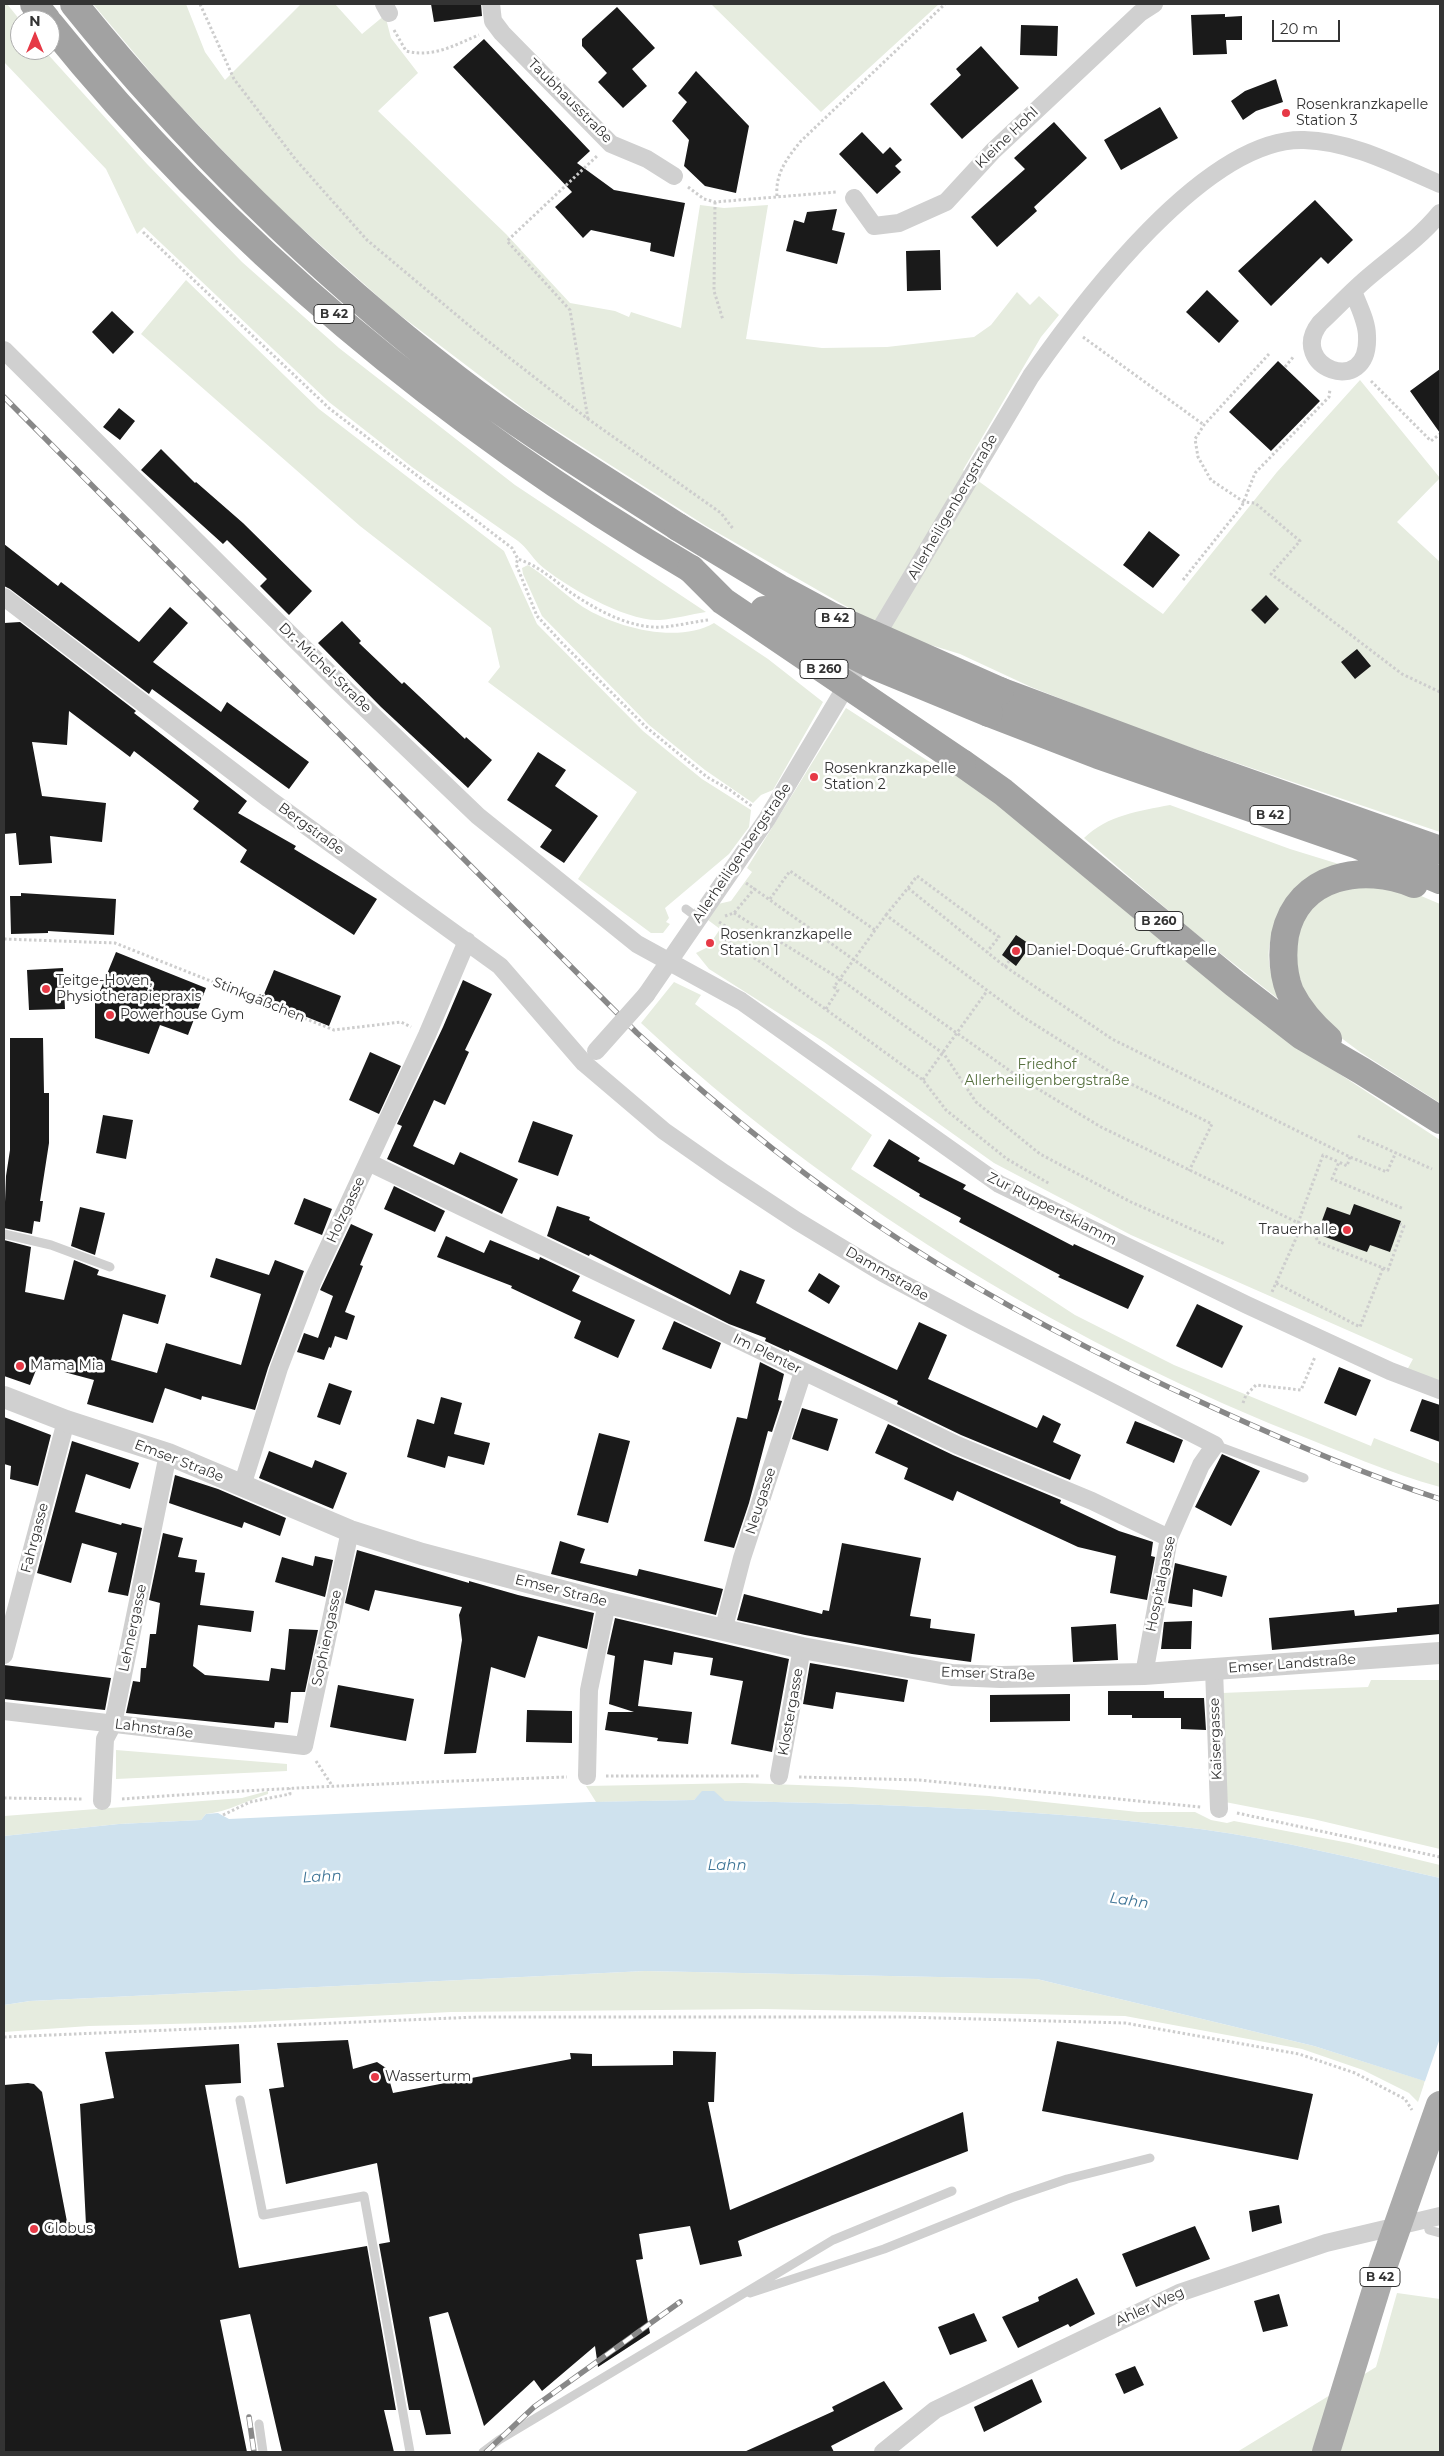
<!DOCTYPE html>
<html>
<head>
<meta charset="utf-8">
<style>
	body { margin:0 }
	#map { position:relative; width:1444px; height:2456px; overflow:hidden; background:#fff; font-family:Montserrat,sans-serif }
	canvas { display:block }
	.frame { position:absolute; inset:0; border:5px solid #333; pointer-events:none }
	.north { position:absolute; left:10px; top:10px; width:50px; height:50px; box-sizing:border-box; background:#fff; border:1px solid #adadad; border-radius:50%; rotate:0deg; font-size:14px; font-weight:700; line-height:20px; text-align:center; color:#333 }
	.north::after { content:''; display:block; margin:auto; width:18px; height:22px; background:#e63946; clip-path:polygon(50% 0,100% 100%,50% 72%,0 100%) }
	.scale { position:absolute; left:1272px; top:20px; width:68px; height:22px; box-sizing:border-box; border:2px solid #333; border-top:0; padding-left:6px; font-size:15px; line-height:18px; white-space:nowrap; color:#333; -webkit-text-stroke:4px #fff; paint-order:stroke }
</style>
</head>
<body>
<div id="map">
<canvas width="1444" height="2456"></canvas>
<div class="frame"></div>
<div class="north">N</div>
<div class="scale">20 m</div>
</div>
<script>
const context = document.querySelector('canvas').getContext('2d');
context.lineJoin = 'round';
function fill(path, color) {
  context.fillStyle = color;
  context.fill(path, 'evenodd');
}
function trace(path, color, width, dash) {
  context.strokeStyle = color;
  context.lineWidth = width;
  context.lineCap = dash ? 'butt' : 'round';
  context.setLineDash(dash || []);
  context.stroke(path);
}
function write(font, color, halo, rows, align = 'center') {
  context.font = font + ' Montserrat,sans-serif';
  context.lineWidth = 5;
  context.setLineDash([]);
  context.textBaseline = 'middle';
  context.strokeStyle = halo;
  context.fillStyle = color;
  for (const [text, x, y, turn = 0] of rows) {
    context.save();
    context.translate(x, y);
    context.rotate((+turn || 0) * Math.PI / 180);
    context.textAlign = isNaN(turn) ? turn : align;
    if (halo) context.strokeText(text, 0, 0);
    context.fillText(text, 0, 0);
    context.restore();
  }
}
const green = new Path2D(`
	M4 4H7L20 20V50H44L147 164 242 262 339 348 515 485 706 612C691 614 675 619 660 620 627 622 564 586 539 564 532 557 527 548 518 541L412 467 329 402 144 227 137 234 106 169 4 62Z
	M93 4H186L205 52 225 80 301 4H335L362 34 385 15 391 38 418 73 378 111 506 234 570 303 615 311 629 317 631 312 681 328 700 205 724 208 768 205 746 339 822 348 887 347 974 337 991 325 1017 292 1030 305 1039 296 1059 315 1041 337 963 470 1163 614 1277 472 1360 380 1440 478 1397 522 1440 562V832L1151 734 1031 687 960 654 908 638 875 623 706 526 529 413 392 309 268 198 167 92Z
	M711 4H939L821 112Z
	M186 280 319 409 504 551 537 624 643 731 702 779 751 810 749 827 729 854 665 908 669 918 666 922 670 924 663 933H651L578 879 637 792 488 682 500 667 491 628 360 526 141 334Z
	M528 565C547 577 564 594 583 607 617 628 678 644 714 623L768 659 823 702 773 790 761 795 753 803 705 770 649 725 542 616 523 574 522 568Z
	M846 708 953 777 957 770 1290 1039 1335 1071 1440 1140V1383L1407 1370 1413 1359 1131 1235 994 1163 824 1042 709 969 696 953 712 945V941L720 929 708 920 718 904 731 901 752 872 747 868Z
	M1170 805 1290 849 1342 865C1332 875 1273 930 1271 938 1265 957 1271 977 1279 995L1277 998 1190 929 1084 838C1108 815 1139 811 1170 805Z
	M1349 883 1400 887 1440 904V1103L1360 1052 1332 1031 1308 1007 1291 946 1308 908Z
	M674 982 701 995 695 1004 872 1135 851 1169 1075 1315 1174 1365 1371 1446 1374 1438 1440 1464V1487C1389 1473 1340 1451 1291 1432 1053 1336 829 1198 641 1023Z
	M1371 1680H1440V1849L1313 1819 1225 1802 1222 1693 1368 1687Z
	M116 1750 287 1764V1771L116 1779Z
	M744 1783 852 1787 989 1796 1138 1812H1195L1211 1820 1227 1823 1234 1821 1349 1843 1440 1865V1878C1361 1860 1281 1840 1200 1829 1043 1809 884 1804 725 1801L702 1792 694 1800 596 1802 586 1786Z
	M268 1791V1794C248 1800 227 1812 206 1814L201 1820 119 1824 4 1836V1816L242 1798Z
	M645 1971 1037 1979 1314 2046 1425 2081 1418 2102 1409 2093 1363 2070 1302 2049 1125 2016 763 2009 451 2012 251 2022 89 2026 4 2032V2005L30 2001Z
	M1397 2293 1440 2299V2452H1237L1376 2367Z`);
const water = new Path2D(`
	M702 1791H714L725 1801C884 1804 1043 1809 1200 1829 1281 1840 1361 1860 1440 1878V2086L1314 2046 1037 1979 645 1971 30 2001 4 2005V1836L119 1824 201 1820 206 1814 218 1813 229 1819 590 1802 694 1800Z`);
const pier = new Path2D(`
	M1440 2038V2089L1424 2084Z`);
const building = new Path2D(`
	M431 4H481L482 16 434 22Z
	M617 7 655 48 632 69 647 86 623 108 598 82 607 73 582 46V39Z
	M1225 14V17L1242 16V40H1226L1227 54 1193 55 1191 15Z
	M1021 25 1058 26 1057 56 1020 55Z
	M484 39 590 151 577 163 614 190 685 203 674 257 650 251 651 243 591 230 583 238 555 207 572 192 453 67Z
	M981 46 1019 88 962 139 930 104 961 75 956 69Z
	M696 71 749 126 736 193 705 186 684 166 689 140 672 121 687 102 678 93Z
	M1276 79 1283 102 1256 111 1243 120 1231 101 1245 91Z
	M1160 107 1178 138 1121 170 1104 140Z
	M1054 122 1087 158 1034 207 1037 211 997 247 971 217 1025 169 1014 158Z
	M862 132 883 154 890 147 902 160 895 166 901 172 877 194 839 154Z
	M1315 200 1353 240 1328 264 1321 257 1271 306 1238 271Z
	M837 209 832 230 845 233 837 264 786 251 794 220 804 223 807 212Z
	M940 250 941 290 907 291 906 251Z
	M1207 290 1239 321 1219 343 1186 312Z
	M112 311 134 332 113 354 92 332Z
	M1278 361 1320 401 1271 451 1229 412Z
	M1440 369V433L1410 391Z
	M119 408 135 421 120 440 103 427Z
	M161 449 195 483 196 482 243 523 312 591 289 615 260 586 267 579 227 540 223 544 141 470Z
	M1149 531 1180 555 1153 588 1123 565Z
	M4 544 58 586 61 582 139 642 170 607 188 623 153 662 221 712 227 702 309 762 289 789 152 689 149 694 10 589 4 586Z
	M1266 595 1279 609 1265 624 1251 610Z
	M342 621 361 641 359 643 402 684 404 682 465 739 466 737 492 760 468 788 381 707 318 643Z
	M20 622 136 711 134 713 247 801 238 813 296 846 294 849 377 899 354 935 240 862 247 850 193 809 199 801 134 751 130 757 69 711 67 745 32 742 42 796 106 803 102 842 50 836 52 863 19 865 16 833 4 834V623Z
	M1357 649 1371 666 1355 679 1341 662Z
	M538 752 566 770 555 786 598 816 564 863 540 847 552 830 507 800Z
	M21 893 116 899 114 935 48 931V933L11 934 10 896H21Z
	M1016 935 1031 945 1016 966 1002 955Z
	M116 952 206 988 188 1035 160 1025 149 1054 95 1038V1003Z
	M63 968 65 1009 29 1010 27 970Z
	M274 970 341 996 329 1026 262 999Z
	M463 980 492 994 465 1050 469 1052 445 1105 434 1100 413 1146 454 1165 460 1152 518 1179 502 1214 387 1159 402 1126 397 1124 443 1027Z
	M10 1038H43L44 1093H49V1143L40 1201H43L40 1222 34 1221 32 1234 4 1228 6 1176 10 1150Z
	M370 1052 401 1066 379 1114 349 1100Z
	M103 1115 133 1120 126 1159 96 1153Z
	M533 1121 573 1135 558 1176 518 1162Z
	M889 1139 920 1158 918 1161 966 1185 963 1189 1073 1246 1074 1244 1144 1276 1128 1309 1058 1277 1060 1275 959 1222 961 1218 919 1196 920 1194 873 1166Z
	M394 1186 445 1211 435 1232 384 1209Z
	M304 1198 332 1209 322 1235 294 1224Z
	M1354 1204 1401 1221 1390 1252 1370 1245 1367 1252 1317 1234 1327 1207 1350 1215Z
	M557 1206 590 1217 589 1220 730 1295 740 1270 765 1280 756 1303 897 1370 919 1322 947 1335 928 1379 1037 1428 1043 1415 1061 1424 1053 1442 1081 1455 1070 1480 961 1435 897 1404 898 1401 789 1350V1352L765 1341 766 1338 729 1324 590 1254 589 1256 547 1236Z
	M80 1207 105 1213 95 1255 71 1246Z
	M351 1224 373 1234 360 1265 363 1266 345 1312 355 1316 347 1340 335 1336 331 1348 329 1347 324 1360 297 1352 304 1333 318 1338 333 1296 320 1290Z
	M446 1236 484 1253 490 1240 539 1260 540 1257 580 1276 572 1291 635 1320 618 1358 574 1338 581 1321 511 1288 512 1286 437 1257Z
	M4 1240 31 1247 25 1292 64 1300 74 1260 99 1270 97 1275 166 1295 158 1324 123 1314 111 1360 157 1373 166 1343 241 1365 261 1294 210 1277 216 1258 269 1275 275 1260 304 1271 268 1368 255 1410 202 1396 201 1400 165 1388 153 1423 87 1404 94 1380 38 1365 30 1385 4 1376Z
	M819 1273 840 1286 829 1304 808 1291Z
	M1197 1304 1243 1326 1222 1368 1176 1346Z
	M674 1321 721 1343 711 1369 662 1349Z
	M760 1362 784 1374 778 1400 782 1401 772 1432 768 1431 749 1503 734 1548 704 1541 737 1417 747 1419Z
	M1339 1367 1371 1380 1356 1416 1324 1403Z
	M329 1383 352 1391 340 1425 317 1417Z
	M441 1397 462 1403 454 1434 490 1443 484 1465 448 1456 445 1468 407 1457 417 1419 434 1424Z
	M1422 1399 1440 1405V1442L1410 1431Z
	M802 1408 838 1419 828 1451 792 1439Z
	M4 1417 51 1435 38 1486 10 1479 11 1466 4 1464Z
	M1135 1421 1183 1440 1174 1463 1126 1443Z
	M888 1424 953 1455 1061 1500 1060 1503 1119 1531 1153 1542 1151 1556 1155 1557 1147 1600 1110 1593 1116 1556 1078 1547 957 1491 953 1501 904 1479 908 1468 875 1453Z
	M599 1433 630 1441 608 1523 577 1515Z
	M72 1441 139 1463 130 1489 86 1474 75 1512 121 1525 122 1523 142 1528 128 1596 108 1592 117 1553 82 1543 71 1583 37 1573Z
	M269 1451 312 1468 315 1460 347 1473 333 1509 259 1478Z
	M1222 1454 1260 1471 1231 1526 1195 1507Z
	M175 1475 218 1489 286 1518 280 1536 244 1522 242 1528 169 1503Z
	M163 1533 183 1538 178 1557 197 1560 195 1572 205 1573 200 1605 254 1611 251 1632 198 1625 193 1666 205 1675 269 1681 271 1668 285 1670 289 1629 318 1630 305 1692H291L288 1723 275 1722 274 1728 126 1713 133 1681 140 1682 141 1668H146L150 1634H156L160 1603 149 1600Z
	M560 1541 585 1549 580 1563 637 1576 639 1569 723 1589 716 1615 551 1574Z
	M842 1543 921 1558 910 1616 931 1619 930 1628 975 1634 971 1662 912 1654 805 1635 737 1620 744 1594 822 1614 823 1610 829 1611Z
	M357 1550 469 1583V1581L518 1595 594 1613 587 1649 538 1636 525 1678 491 1667 476 1753 444 1754 462 1640 459 1615 462 1607 375 1590 369 1611 345 1603Z
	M315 1556 333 1560 325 1597 275 1582 282 1557 313 1566Z
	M1175 1563 1227 1576 1222 1597 1193 1589 1192 1607 1168 1603Z
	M1440 1604V1634L1272 1650 1269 1618 1354 1610 1355 1616 1397 1612V1608Z
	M615 1618 789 1659 772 1752 731 1744 743 1681 710 1675 713 1658 674 1652 672 1665 644 1660 638 1706 692 1712 688 1744 657 1741 658 1738 605 1730 608 1712H634L609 1704 615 1656 607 1654Z
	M1192 1621 1191 1649H1161L1164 1622Z
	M1116 1624 1118 1660 1073 1662 1071 1627Z
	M810 1663 908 1680 904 1702 836 1692 833 1709 803 1704Z
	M4 1665 111 1678 105 1710 4 1699Z
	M338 1685 414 1699 406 1741 330 1727Z
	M1108 1691H1164V1698H1204L1206 1730 1181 1729V1718H1132V1715H1108Z
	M1070 1694V1721L990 1722V1695Z
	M527 1710 572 1711V1743L526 1742Z
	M348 2040 353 2069 377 2062 386 2068 393 2093 571 2059 570 2053 592 2054V2066L673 2065V2051L716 2052 714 2102H708L730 2210 963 2112 968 2151 738 2241 742 2256 700 2265 690 2226 639 2234 643 2259 636 2260 650 2333 598 2367 595 2346 542 2391 534 2380 484 2426 448 2312 429 2317 451 2434 426 2435 420 2410H409L379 2244 390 2242 377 2163 286 2184 269 2089 284 2087 277 2043Z
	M1057 2041 1313 2094 1298 2160 1042 2111Z
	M239 2044 241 2083 205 2085 239 2268 367 2246 396 2410H384L394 2452H282L250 2314 220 2320 247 2452H4V2085L28 2083 34 2084 42 2092 68 2227 86 2225 80 2104 114 2098 105 2052Z
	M1279 2205 1282 2223 1252 2232 1249 2211Z
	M1195 2226 1210 2259 1136 2287 1122 2254Z
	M1077 2278 1095 2314 1070 2327 1068 2324 1018 2348 1002 2317 1039 2301 1038 2297Z
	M1279 2294 1288 2326 1263 2332 1254 2301Z
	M974 2313 987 2341 950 2355 938 2327Z
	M1135 2366 1144 2385 1124 2394 1115 2374Z
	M1032 2379 1042 2402 984 2432 974 2407Z
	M884 2381 903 2409 831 2446 834 2452H744L834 2411 832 2407Z`);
const path = new Path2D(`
	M200 4 234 79 296 160 367 240 484 338 588 419 721 513 734 530
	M394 30 406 51C434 58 454 45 479 35
	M688 187 704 199 715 202 837 192
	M777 196C775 174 787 158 801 141L945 4
	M715 202 714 291 723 320
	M143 232 330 409 512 548 518 559
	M1083 337 1204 425
	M1269 354 1204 425 1195 439 1198 457 1211 480 1244 502 1255 503 1300 541 1271 574 1402 674 1440 692
	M1285 367 1294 356
	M1371 381 1431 441 1440 434
	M588 419 570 310 507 241 597 156
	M1183 580 1242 506 1255 473 1329 397 1330 389
	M708 620C693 622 677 626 662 627 630 629 595 609 570 592 554 580 537 565 518 559L516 564 537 616 562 643 646 727 707 777 730 790 753 807
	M746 883 1020 1078 1101 1127 1313 1230 1318 1242 1383 1268 1360 1327 1276 1283 1271 1294
	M908 888 917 876 999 937 987 952
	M770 899 790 871 875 930
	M734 913 840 979 944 1054 976 1102 1040 1154 1131 1202 1225 1244
	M886 915 908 888 1003 965 1112 1039 1350 1157 1387 1172 1396 1152
	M725 916 734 913 755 888
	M719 922 727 927 721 937 762 963 923 1080 946 1110 1007 1159 1050 1184
	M4 939 115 943 334 1030 401 1022 411 1027
	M1005 967 1009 961
	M826 1009 838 990 834 987 886 915 1023 1017 1123 1080 1212 1124 1189 1171
	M923 1080 987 991
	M1358 1136 1432 1169
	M1350 1157 1347 1166 1339 1162 1332 1179 1404 1209
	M1298 1223 1323 1155 1339 1162
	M1383 1268 1388 1270 1404 1226 1400 1224
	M1276 1283 1302 1225
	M1243 1403 1246 1395 1256 1385 1301 1390 1315 1357
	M316 1761 333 1787
	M606 1776H760
	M799 1777 919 1780 1201 1807
	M4 1798 83 1799
	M122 1799C270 1788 419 1782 567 1777
	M1237 1813 1440 1857
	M223 1815 250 1802 290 1794 289 1788
	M4 2037 477 2017H903L1125 2023 1299 2054 1355 2073 1405 2099 1412 2110`);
const service = new Path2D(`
	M686 909 698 918
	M4 1234 51 1245 110 1267
	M1215 1445 1304 1478
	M240 2100 263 2215 364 2196 410 2452
	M1427 2219 1429 2230 1440 2233
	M750 2293 884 2249 1011 2198 1067 2179 1150 2158
	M259 2424 263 2452
	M483 2452 499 2440 833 2240 952 2191`);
const minor = new Path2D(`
	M384 4 389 13
	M491 4 493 21 502 33 611 144 647 159 674 176
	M854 198 874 226 899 223 946 202 993 151 1140 13 1154 4
	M1353 291C1358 305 1367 321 1367 336 1370 400 1286 366 1320 323 1335 309 1349 294 1365 280 1390 258 1419 239 1440 213
	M4 350 338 682 478 816 637 944 741 1001 999 1184 1247 1305 1390 1371 1440 1390
	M4 597 269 799 500 966 584 1063 664 1131 724 1173 797 1221 883 1273 971 1320 1215 1445 1201 1465 1169 1538 1144 1674
	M646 995 767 819 1031 376C1082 303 1206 137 1304 140 1351 141 1398 166 1440 184
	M368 1162 957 1445 1092 1501 1169 1538
	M242 1486 279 1368 313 1280 427 1035 467 941
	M723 1631 742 1558 803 1372
	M4 1655 66 1421
	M1214 1669 1219 1809
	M4 1711 304 1746 350 1531
	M587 1776 589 1690 607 1603
	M779 1776 802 1648
	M102 1801 105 1739 113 1724 168 1454
	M883 2452 935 2410 1179 2293 1326 2243 1440 2216`);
const tertiary = new Path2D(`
	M4 1397 66 1421 168 1454 350 1531 422 1554 607 1603 802 1648 952 1675 1001 1677 1144 1674 1440 1653`);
const trunk = new Path2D(`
	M34 4 47 20
	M74 4C183 140 319 273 457 379 527 433 604 479 678 527
	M50 24C226 243 449 427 691 569
	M1000 691 1193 763 1440 850
	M989 713 1098 755 1358 845 1440 880
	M962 763 1003 792 1235 984 1302 1036 1362 1071 1440 1120
	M1328 1039C1313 1026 1299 1010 1290 992 1283 974 1282 954 1285 935 1298 874 1364 863 1414 884`);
const rail = new Path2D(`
	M4 397 637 1033C720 1109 808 1181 903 1242 1002 1306 1107 1360 1214 1408 1288 1442 1363 1474 1440 1499
	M249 2417 254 2452
	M486 2452 534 2407 680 2302`);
const minorBridge = new Path2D(`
	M596 1051 646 995`);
const primaryBridge = new Path2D(`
	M1326 2452 1383 2267 1440 2105`);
const trunkBridge = new Path2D(`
	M678 527 779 588 831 616 1000 691
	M691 569 723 601 962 763
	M764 610 875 666 989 713`);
const markers = [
	[1286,113,5,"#e63946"],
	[814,777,5,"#e63946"],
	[710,943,5,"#e63946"],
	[1016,951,5,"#e63946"],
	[46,989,5,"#e63946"],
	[110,1015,5,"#e63946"],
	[1347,1230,5,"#e63946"],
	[20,1366,5,"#e63946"],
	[375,2077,5,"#e63946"],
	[34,2229,5,"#e63946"]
];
const shields = [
	[334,314,40],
	[835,618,40],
	[824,669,48],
	[1270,815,40],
	[1159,921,48],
	[1380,2277,40]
];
const shieldNames = [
	["B 42",334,314],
	["B 42",835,618],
	["B 260",824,669],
	["B 42",1270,815],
	["B 260",1159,921],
	["B 42",1380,2277]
];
const streetNames = [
	["Taubhausstraße",570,101,45],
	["Kleine Hohl",1007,138,-44],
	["Allerheiligenbergstraße",953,507,-60],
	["Dr.-Michel-Straße",325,668,44],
	["Bergstraße",311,829,36],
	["Allerheiligenbergstraße",742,853,-56],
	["Stinkgäßchen",259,1000,22],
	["Zur Ruppertsklamm",1052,1209,27],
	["Holzgasse",346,1210,-65],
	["Dammstraße",887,1274,30],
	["Im Plenter",767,1354,26],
	["Emser Straße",179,1461,21],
	["Neugasse",761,1501,-72],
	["Fahrgasse",35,1538,-75],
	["Hospitalgasse",1161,1584,-78],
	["Emser Straße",561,1591,14],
	["Lehnergasse",133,1628,-78],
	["Sophiengasse",327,1638,-78],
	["Emser Landstraße",1292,1664,-4],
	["Emser Straße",988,1674,2],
	["Klostergasse",791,1712,-80],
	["Lahnstraße",154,1729,7],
	["Kaisergasse",1216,1739,-92],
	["Ahler Weg",1150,2307,-25]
];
const poiNames = [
	["Rosenkranzkapelle",1296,105],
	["Station 3",1296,121],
	["Rosenkranzkapelle",824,769],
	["Station 2",824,785],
	["Rosenkranzkapelle",720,935],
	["Station 1",720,951],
	["Daniel-Doqué-Gruftkapelle",1026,951],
	["Teitge-Hoven,",56,981],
	["Physiotherapiepraxis",56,997],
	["Powerhouse Gym",120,1015],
	["Trauerhalle",1337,1230,"right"],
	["Mama Mia",30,1366],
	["Wasserturm",385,2077],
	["Globus",44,2229]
];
const parkNames = [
	["Friedhof",1047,1065],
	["Allerheiligenbergstraße",1047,1081]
];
const waterNames = [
	["Lahn",727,1866],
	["Lahn",322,1877,-3],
	["Lahn",1129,1901,9]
];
fill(green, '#e6ecdf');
fill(water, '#cfe2ee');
fill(pier, '#fff');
fill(building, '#1a1a1a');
trace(path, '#cdcdcd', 3, [2.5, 2.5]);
trace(service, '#d0d0d0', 9);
trace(minor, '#d0d0d0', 18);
trace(tertiary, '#d0d0d0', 22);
trace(trunk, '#a2a2a2', 28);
trace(rail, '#888', 5.5);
trace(rail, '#fff', 4, [11]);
trace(minorBridge, '#d0d0d0', 18);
trace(primaryBridge, '#ababab', 28);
trace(trunkBridge, '#a2a2a2', 28);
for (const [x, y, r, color] of markers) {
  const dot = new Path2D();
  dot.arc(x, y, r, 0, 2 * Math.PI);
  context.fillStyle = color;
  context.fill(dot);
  trace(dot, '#fff', 2);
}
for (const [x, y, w] of shields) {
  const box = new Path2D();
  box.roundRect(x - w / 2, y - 9.5, w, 19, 4);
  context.fillStyle = '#fff';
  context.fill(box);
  trace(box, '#333', 1);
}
write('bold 12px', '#333', null, shieldNames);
write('14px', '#333', '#fff', streetNames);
write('14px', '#333', '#fff', poiNames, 'left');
write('14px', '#56703f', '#fff', parkNames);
write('italic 15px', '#3f7597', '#fff', waterNames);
</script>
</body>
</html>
